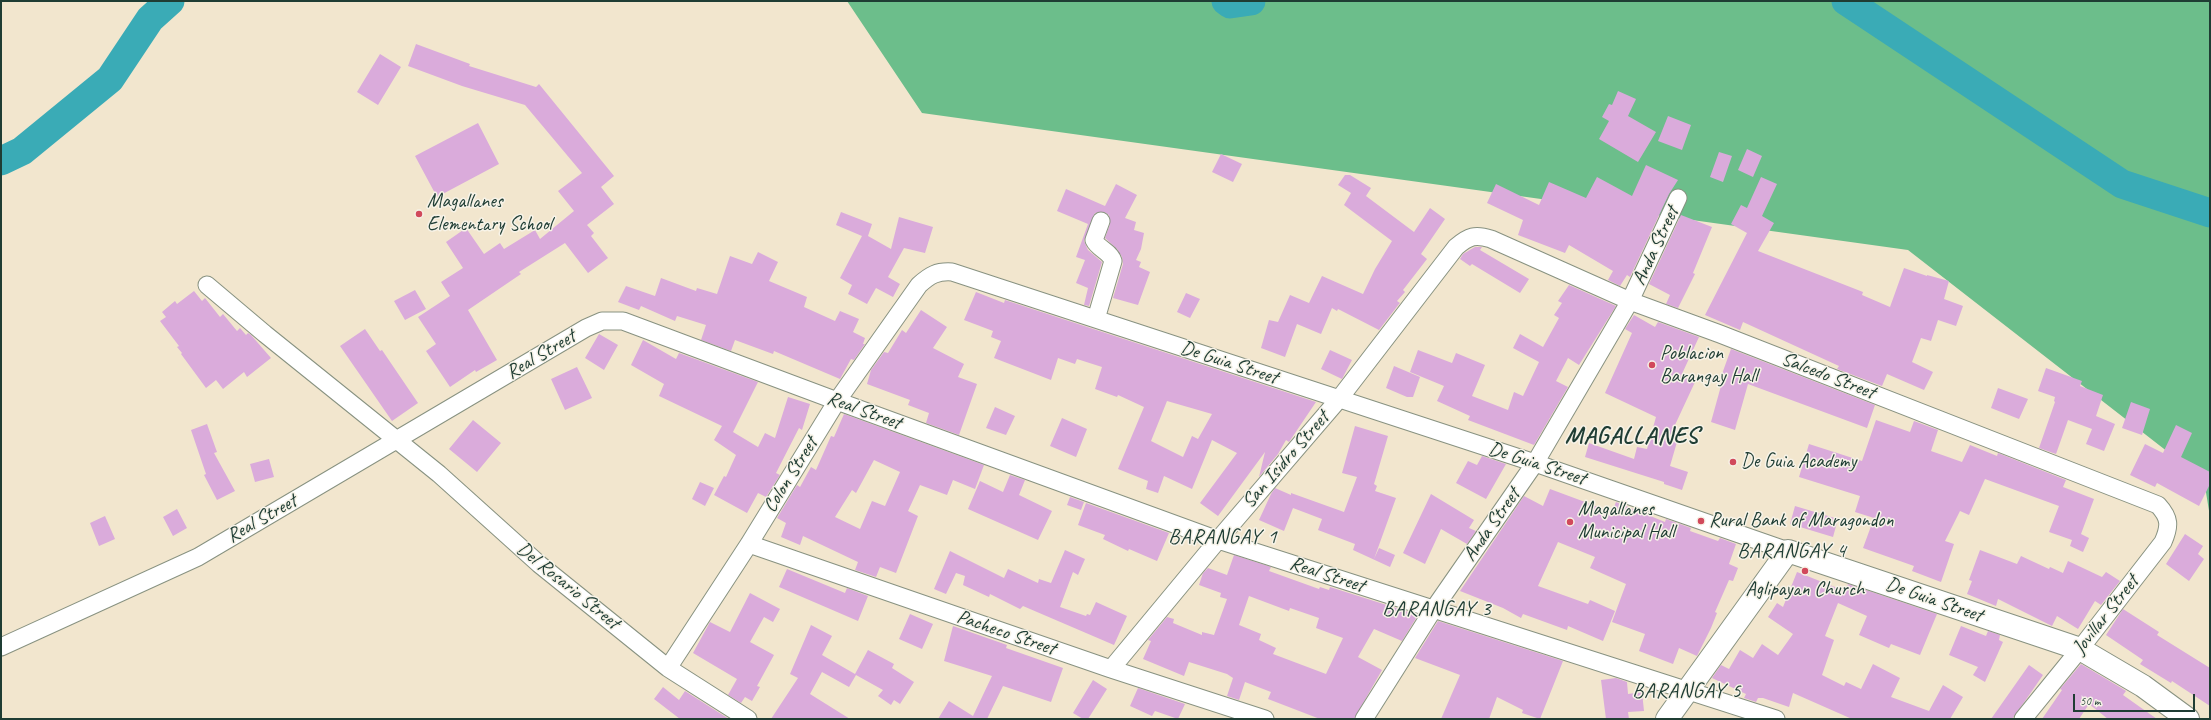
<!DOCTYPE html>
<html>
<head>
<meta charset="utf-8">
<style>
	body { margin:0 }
	#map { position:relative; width:2211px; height:720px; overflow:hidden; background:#f2e6ce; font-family:Caveat,sans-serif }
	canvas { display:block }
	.frame { position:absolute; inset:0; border:2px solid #1f3d34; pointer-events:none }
	.scale { position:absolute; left:2073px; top:694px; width:122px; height:18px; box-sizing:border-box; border:2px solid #1f3d34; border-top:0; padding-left:5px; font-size:12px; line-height:14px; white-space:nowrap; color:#1f3d34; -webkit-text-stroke:3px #f7f3e8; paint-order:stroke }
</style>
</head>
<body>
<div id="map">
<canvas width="2211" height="720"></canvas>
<div class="frame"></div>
<div class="scale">50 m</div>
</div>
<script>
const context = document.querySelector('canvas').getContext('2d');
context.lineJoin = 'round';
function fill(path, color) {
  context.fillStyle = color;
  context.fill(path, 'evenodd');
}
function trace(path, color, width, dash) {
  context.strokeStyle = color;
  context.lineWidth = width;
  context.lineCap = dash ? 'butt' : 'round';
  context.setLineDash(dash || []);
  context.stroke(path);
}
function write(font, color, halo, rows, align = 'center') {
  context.font = font + ' Caveat,sans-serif';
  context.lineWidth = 3;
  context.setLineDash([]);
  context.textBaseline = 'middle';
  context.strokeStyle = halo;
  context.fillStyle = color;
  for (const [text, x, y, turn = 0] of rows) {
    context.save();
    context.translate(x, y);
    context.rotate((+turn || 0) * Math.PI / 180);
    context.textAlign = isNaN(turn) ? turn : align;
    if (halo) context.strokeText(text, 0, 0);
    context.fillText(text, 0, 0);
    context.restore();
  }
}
const forest = new Path2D(`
	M847 1H2210V517L2204 480 1908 250 922 113Z`);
const river = new Path2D(`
	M1226 1 1230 4 1251 1
	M1846 1 2122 184 2210 213
	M1 161 22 151 110 79 150 19 170 1`);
const building = new Path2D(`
	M416 44 470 64 469 66 536 87 539 84 614 176 601 187 614 204 587 225 594 233 591 236 608 258 588 273 565 243 519 272 521 274 468 310 497 360 476 372 475 370 450 387 426 351 436 344 418 317 450 296 441 282 463 268 446 242 466 228 484 254 500 243 504 249 535 230 540 239 574 211 558 191 582 173 525 105 462 86 408 66Z
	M380 54 401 67 378 105 357 92Z
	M1618 91 1636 99 1628 116 1656 132 1638 162 1599 139 1609 121 1602 117 1609 104 1612 105Z
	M1668 116 1691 125 1682 150 1658 141Z
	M478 123 499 164 437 197 415 156Z
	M1747 149 1762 156 1753 177 1738 170Z
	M1719 152 1732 156 1723 182 1710 177Z
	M1221 154 1242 164 1233 182 1212 172Z
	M1646 165 1678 180 1669 194 1630 277 1627 275 1620 286 1608 280 1613 271 1569 245 1565 253 1518 235 1523 220 1487 203 1496 184 1539 205 1549 182 1586 198 1597 177 1632 196Z
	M1345 175H1350L1371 188 1366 196 1414 232 1430 208 1445 219 1421 254 1427 259 1403 290 1405 292 1397 301 1400 303 1399 304 1379 330 1338 309 1337 311 1332 308 1321 334 1297 324 1285 357 1261 348 1269 320 1278 322 1290 295 1309 303 1322 276 1363 294 1375 269 1392 241 1344 205 1351 193 1338 185Z
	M1761 177 1777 184 1762 216 1774 223 1758 251 1863 292 1862 295 1890 307 1904 268 1927 276V275L1949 281 1944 299 1963 306 1956 326 1938 320 1931 341 1921 338 1912 362 1933 372 1924 390 1887 374 1882 386 1837 369 1839 366 1743 322 1740 330 1705 315 1747 233 1731 224 1741 205 1747 208Z
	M1116 184 1137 195 1125 218 1136 222 1134 230 1144 233 1141 249 1136 260 1141 262 1139 267 1150 272 1138 305 1113 298 1123 264 1122 257 1117 249 1105 238 1110 224 1109 215 1104 212 1095 213 1084 241 1088 250 1102 262 1089 306 1084 305 1088 288 1076 283 1085 260 1076 257 1088 224 1057 211 1066 189 1105 206Z
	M841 212 872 224 868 236 891 249 899 217 933 227 925 253 904 248 888 277 900 284 893 297 876 288 867 304 848 294 852 285 840 278 862 236 836 225Z
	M1681 215 1712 227 1693 273 1695 274 1678 308 1666 304 1670 295 1649 284Z
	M1475 247H1482L1480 250 1529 279 1520 293 1472 264 1470 266 1460 259 1463 254Z
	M758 252 778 262 769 281 807 297 804 307 835 321 840 311 859 319 853 332 865 338 863 344H865L854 360 851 359 840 379 774 351 773 354 735 340 731 351 701 340 706 325 677 316 675 321 641 306 639 310 618 302 626 286 655 296 661 278 696 291 697 288 717 294 730 256 752 264Z
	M1569 285 1616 306 1579 365 1568 358 1556 381 1568 387 1534 445 1468 420 1470 416 1437 401 1444 386 1410 372 1418 350 1452 363 1456 353 1485 365 1472 396 1508 410 1514 392 1523 396 1539 362 1513 348 1520 334 1543 347 1559 318 1554 315 1562 303 1558 301Z
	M415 290 426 309 405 320 394 301Z
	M194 291 202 301 205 298 220 317 223 314 237 331 240 328 246 335 248 333 251 335 271 358 247 377 244 372 223 389 216 380 206 388 181 354 182 353 177 347 179 346 160 321 166 317 162 312 175 301 177 304Z
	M976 292 1004 303 1005 300 1316 402 1289 442 1286 440 1278 454 1259 477 1265 452 1218 516 1200 503 1237 453 1212 440 1192 489 1164 476 1158 493 1146 489 1148 481 1118 469 1144 407 1118 395 1117 397 1095 389 1102 367 1077 359 1075 364 1058 358 1051 380 994 358 1001 341 991 337 993 331 964 320ZM1167 401 1212 414 1198 439 1192 436 1183 457 1151 441Z
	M1186 293 1200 299 1190 318 1177 312Z
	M921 310 947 327 933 348 964 364 958 377 977 384 959 435 926 423 929 413 908 405 910 400 867 384 871 370 884 352 888 353 902 330 906 333Z
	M1634 315 1655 327 1658 322 1699 337 1681 376 1695 382 1668 440 1677 442 1670 466 1688 472 1682 490 1664 484V482L1585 457 1589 443 1634 459 1637 447 1647 449 1656 417 1605 393 1632 333 1625 329Z
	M365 329 380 351 382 350 418 403 392 421 340 346Z
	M599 334 618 345 604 370 585 358Z
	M643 340 676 359 679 353 758 382 733 432 758 447 765 433 775 438 788 397 810 404 802 430 799 428 776 473 780 475 766 497 758 493 747 513 714 495 724 476 726 477 736 455 714 440 722 426 659 396 664 384 631 365Z
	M1731 349 1875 405 1867 428 1748 384 1735 430 1711 422 1724 375 1722 374Z
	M1330 350 1352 360 1342 379 1321 369Z
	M1394 366 1420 377 1413 397H1407L1386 388Z
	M577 367 592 398 565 410 551 379Z
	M2046 368 2082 381 2080 386 2103 395 2096 416 2115 424 2104 451 2086 444 2092 429 2068 420 2056 454 2039 448 2055 402 2054 401 2055 397 2038 391Z
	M1998 388 2028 399 2019 419 1991 408Z
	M2131 402 2150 409 2142 435 2122 428Z
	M995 407 1015 416 1006 435 986 428Z
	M844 414 984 465 975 489 953 480 947 495 920 485 908 511 918 516 896 573 880 567 876 577 855 570 858 562 803 536 800 545 781 537 786 523 777 518 797 485 800 487 811 467 816 470 831 436 834 437ZM874 460 900 472 885 506 872 501 860 529 835 517 852 490 856 493Z
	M1062 418 1087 429 1076 457 1050 446Z
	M473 420 501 443 477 472 449 449Z
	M1876 420 1910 432 1914 421 1938 430 1931 451 1962 462 1970 445 1997 456 1998 453 2066 480 2063 487 2094 499 2081 534 2089 538 2083 552 2070 546 2072 540 2049 532 2059 506 1985 479 1969 515 1960 511 1945 541 1954 544 1941 582 1912 571 1914 566 1863 548 1874 518 1855 512 1860 496 1799 477 1809 444 1862 461Z
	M207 424 217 452 214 453 235 491 217 500 204 475 206 474 191 430Z
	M2176 425 2192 433 2181 457 2210 472V484L2199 506 2157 483 2155 487 2130 475 2145 444 2163 453Z
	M1355 426 1388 436 1374 484 1377 486 1375 491 1396 498 1374 559 1379 548 1395 555 1390 567 1353 550 1355 544 1318 530 1322 519 1293 508 1284 531 1259 520 1271 494 1275 488 1291 495V493L1344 512 1357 477 1342 473Z
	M1482 456 1506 464 1486 499 1456 483 1468 461 1477 465Z
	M269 459 274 477 255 482 250 464Z
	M1010 475 1025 480 1019 495 1052 511 1038 540 968 509 980 481 1003 492Z
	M700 482 714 488 705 506 692 499Z
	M1550 489 1612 512 1616 502 1665 522 1666 519 1691 528 1690 531 1718 541 1720 538 1736 544 1729 564 1738 568 1733 581 1729 580 1715 612 1717 613 1711 628 1697 656 1679 648 1673 664 1639 651 1645 634 1612 622 1626 584 1590 568 1595 557 1558 542 1538 586 1588 604 1590 600 1615 611 1603 641 1568 626 1567 630 1523 614 1521 618 1503 608 1460 591 1524 496 1543 506Z
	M1431 494 1474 520 1469 528 1476 531 1467 544 1441 529 1425 564 1403 553Z
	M1070 497 1084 502 1081 510 1067 505Z
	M1086 503 1169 533 1157 561 1129 549 1128 551 1103 539 1105 535 1078 525Z
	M1795 506 1838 519 1833 537 1790 524Z
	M177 509 187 528 173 536 163 517Z
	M105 516 115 539 99 546 90 523Z
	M2185 534 2203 546 2198 554 2204 559 2189 581 2166 564Z
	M1065 550 1085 559 1078 575 1073 572 1060 607 1086 616 1087 614 1090 615 1096 602 1127 616 1114 645 1023 606 1020 609 990 594 989 597 963 585 965 576 956 573 946 594 934 589 950 551 1004 578 1008 569 1038 583 1039 579 1051 583Z
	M1980 550 2017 564 2021 556 2049 569 2050 567 2063 573 2068 561 2102 577 2106 572 2120 581 2101 605 2095 601 2078 629 2057 616 2052 626 1998 599 1996 606 1967 594 1972 581 1969 580Z
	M1234 555 1271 567 1269 571 1319 589 1320 587 1329 590 1330 587 1418 615 1402 641 1374 629 1358 657 1382 670 1354 719H1320L1268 699 1271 692 1245 682 1239 700 1227 696 1233 678 1227 674 1189 662 1184 676 1143 659 1151 641 1148 640 1167 617 1174 619 1173 623 1202 635V632L1214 635 1227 599 1220 597 1221 593 1199 585 1203 573 1208 568 1227 575ZM1249 596 1289 611 1290 608 1319 618 1316 628 1343 638 1326 674 1273 654 1276 648 1259 640 1261 634 1239 625Z
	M787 569 845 593 847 588 868 596 858 621 779 587Z
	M1797 572 1845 591 1848 584 1937 614 1920 655 1891 644 1889 648 1859 635 1867 616 1838 603 1825 636 1834 640 1822 675 1844 686 1846 682 1861 689 1873 664 1900 678 1891 697 1929 711 1943 685 1963 697 1950 719H1852L1793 693 1789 707 1763 698H1758L1756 702 1744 698 1746 694 1712 678 1721 665 1729 669 1740 650 1753 658 1762 644 1778 655 1793 634 1768 617 1777 603 1783 607Z
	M750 593 780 609 773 622 764 617 750 642 774 655 757 686 760 687 752 701 745 697 741 703 728 695 737 679 693 653 710 622 730 632Z
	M2123 609 2159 632 2157 635 2210 668V706L2172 681 2171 683 2140 664 2143 660 2106 635Z
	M910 614 933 624 922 649 899 639Z
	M1438 621 1563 661 1540 719 1522 713 1523 710 1497 697 1489 719H1441L1460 675 1415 658Z
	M811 625 832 636 822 655 855 674 868 650 894 664 892 668 914 682 900 704 894 700 891 705 878 696 883 690 856 675 849 687 822 672 810 694 850 719H771L798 678 790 674Z
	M953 626 1007 645 1006 648 1063 668 1051 702 1003 686 987 719H938L949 701 973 716 992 676 944 661Z
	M1961 626 1986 636 1988 631 2000 635 1999 640 2003 642 1985 682 1973 675 1978 667 1949 655Z
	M2081 664 2123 689 2126 691 2123 695 2157 719H2108L2089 704 2079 719H2042L2062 690 2060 689Z
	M2029 665 2043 675 2025 701 2012 719H1991Z
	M1616 678 1627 682 1628 694 1642 692 1644 711 1628 712 1629 719H1606L1601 680Z
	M1093 680 1107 689 1088 719H1083L1073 713Z
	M663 687 679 700 685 691 729 719H680L654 699Z
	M1138 688 1185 704 1178 719 1155 711 1152 716 1130 706Z`);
const street = new Path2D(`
	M207 285 265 334 439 474 539 564 668 668 748 719
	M1096 319 1113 261C1110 251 1098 249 1094 240L1101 221
	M749 544 1111 669 1265 719
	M1 647 198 557 586 328 602 321H623L837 401 1218 540 1776 719
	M668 668 749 544 837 401 919 285C930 275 937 271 952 272L1535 463 1788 551
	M1111 669 1218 540 1339 399 1456 247C1469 236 1475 234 1491 239L1630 301 1720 334 2158 505C2170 518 2170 526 2163 542L2080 649 2023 719
	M1364 719 1433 610 1535 463 1630 301 1678 198`);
const secondary = new Path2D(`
	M1667 719 1788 551 2080 649 2143 686 2188 719`);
const markers = [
	[419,214,4,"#d1495b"],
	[1652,365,4,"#d1495b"],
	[1733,462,4,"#d1495b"],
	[1701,521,4,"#d1495b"],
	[1570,522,4,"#d1495b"],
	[1805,571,4,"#d1495b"]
];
const poiNames = [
	["Magallanes",427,202],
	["Elementary School",427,225],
	["Poblacion",1660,354],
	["Barangay Hall",1660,377],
	["De Guia Academy",1741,462],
	["Magallanes",1578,510],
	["Municipal Hall",1578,533],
	["Rural Bank of Maragondon",1709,521],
	["Aglipayan Church",1805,590,"center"]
];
const streetNames = [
	["Anda Street",1656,246,-65],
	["Real Street",541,355,-31],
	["De Guia Street",1229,363,18],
	["Salcedo Street",1828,376,21],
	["Real Street",864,411,20],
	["San Isidro Street",1286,460,-49],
	["De Guia Street",1537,464,18],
	["Colon Street",791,475,-58],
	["Real Street",262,519,-30],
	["Anda Street",1492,525,-55],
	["Real Street",1327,575,18],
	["Del Rosario Street",568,586,39],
	["De Guia Street",1934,600,19],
	["Jovillar Street",2106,615,-52],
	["Pacheco Street",1006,633,19]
];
const neighbourhoodNames = [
	["BARANGAY 1",1223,537],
	["BARANGAY 4",1792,551],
	["BARANGAY 3",1437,609],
	["BARANGAY 5",1687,691]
];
const districtNames = [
	["MAGALLANES",1632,437]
];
fill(forest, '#6cbe8b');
trace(river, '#3aabb6', 29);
fill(building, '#daabdb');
trace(street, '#889281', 19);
trace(secondary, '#889281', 24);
trace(street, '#fff', 17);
trace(secondary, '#fff', 22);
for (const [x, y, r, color] of markers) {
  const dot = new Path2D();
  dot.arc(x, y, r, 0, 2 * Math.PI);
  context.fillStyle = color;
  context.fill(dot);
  trace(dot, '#f7f3e8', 1.5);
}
write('20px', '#1f3d34', '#f7f3e8', poiNames, 'left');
write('20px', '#1f3d34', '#f7f3e8', streetNames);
context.letterSpacing = '1px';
write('21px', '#1f3d34', '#f7f3e8', neighbourhoodNames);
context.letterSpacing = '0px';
context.letterSpacing = '1px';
write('bold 24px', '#1f3d34', '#f7f3e8', districtNames);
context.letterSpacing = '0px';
</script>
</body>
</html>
